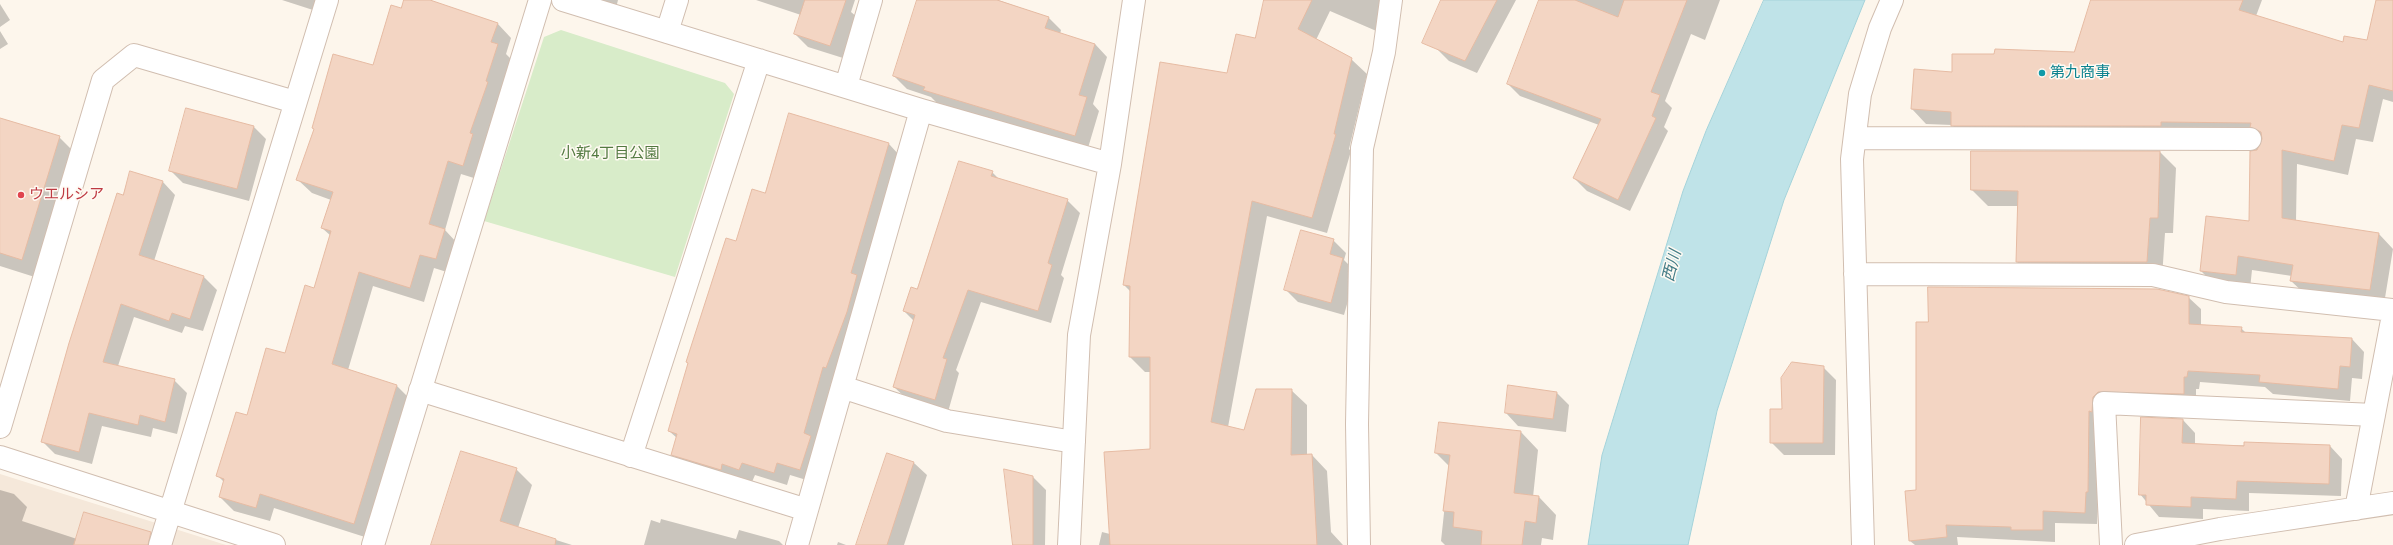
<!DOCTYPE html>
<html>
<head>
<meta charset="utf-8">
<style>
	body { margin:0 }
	canvas { display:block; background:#fdf6ec }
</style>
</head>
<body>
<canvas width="2393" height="545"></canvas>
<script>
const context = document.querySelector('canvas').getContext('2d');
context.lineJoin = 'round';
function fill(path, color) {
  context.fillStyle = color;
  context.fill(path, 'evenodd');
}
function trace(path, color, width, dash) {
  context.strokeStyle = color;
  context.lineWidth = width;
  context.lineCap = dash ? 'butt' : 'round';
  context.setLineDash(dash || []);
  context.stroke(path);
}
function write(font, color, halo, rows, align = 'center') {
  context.font = font + ' Jost,"Noto Sans JP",sans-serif';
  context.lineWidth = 3;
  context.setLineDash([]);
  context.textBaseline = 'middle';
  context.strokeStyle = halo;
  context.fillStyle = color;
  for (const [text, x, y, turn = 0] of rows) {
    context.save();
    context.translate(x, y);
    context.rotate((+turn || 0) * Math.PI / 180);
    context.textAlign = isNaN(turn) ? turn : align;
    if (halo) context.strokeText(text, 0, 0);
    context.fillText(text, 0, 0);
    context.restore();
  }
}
const residential = new Path2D(`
	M0 474 226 545H0Z`);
const green = new Path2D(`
	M561 30 725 83 734 94 675 277 484 221 544 37Z`);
const water = new Path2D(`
	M1764 0H1865L1784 200 1717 411 1688 545H1588L1602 455 1683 191 1706 131Z`);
const shadow = new Path2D(`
	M282 0H316L313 10Z
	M405 0H425L498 24 511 38 506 54 511 59 477 179 461 174 445 230 458 244 450 273 434 268 424 302 373 286 348 370 397 386 411 400 368 538 274 508 270 521 234 511 220 497 224 482 217 475 247 417 286 354 314 289 331 236 322 228 331 200 312 193 298 180 373 67Z
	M593 0H618L616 8Z
	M756 0H855L851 12 857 17 843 58 808 47 795 34 801 15Z
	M918 0H998L1048 17 1061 30 1060 34 1095 44 1107 57 1093 104 1099 111 1088 148 937 103 931 97 907 89 894 76Z
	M1265 0H1386L1381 33 1330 11 1316 40 1351 59 1367 74 1349 149 1351 151 1327 233 1267 216 1228 427 1245 431 1291 390 1307 405V455H1312L1327 471 1331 532 1343 545H1099L1102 532 1110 534 1151 450V372H1145L1130 357V291L1124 285 1228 74 1256 39Z
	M1462 0H1516L1477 73 1449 61 1436 48Z
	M1540 0H1720L1705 40 1691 34 1665 101 1672 108 1664 127 1668 131 1630 211 1587 191 1574 178 1599 125 1520 96 1508 84Z
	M2092 0H2262L2256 16 2344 43 2367 42 2377 0H2393V102L2383 99 2373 142 2356 139 2348 175 2297 164 2296 221 2379 234 2393 249 2384 304 2306 295 2291 281 2292 276 2252 270 2250 289 2215 285 2201 271 2250 222 2251 152 2261 146 2262 137 2176 136 1967 140 1952 125 1926 124 1912 109 1915 70 1953 73 2075 53Z
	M0 4 10 20 0 27Z
	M0 31 8 44 0 49Z
	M0 119 59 137 79 157 41 279 0 266Z
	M253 126 266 139 249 201 183 183 170 170Z
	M889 144 901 157 813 482 790 475 787 485 755 475 752 482 685 467 672 454 677 438 669 431 689 364 687 362 737 242 765 194Z
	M1972 152H2160L2176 168 2173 233H2165L2162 278 2033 277 2017 262 2018 206H1988L1972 190Z
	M992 172 999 179 1067 200 1080 213 1061 275 1064 278 1051 323 981 302 956 370 959 373 948 412 907 399 894 387 914 321 904 311Z
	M163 182 175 195 154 261 204 277 217 290 203 331 185 326 182 333 134 317 118 366 174 380 187 393 177 434 153 428 151 437 102 426 92 464 55 454 42 441 124 196Z
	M1333 240 1346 253 1344 260 1356 272 1344 315 1298 302 1285 289Z
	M2188 297 2201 309V325L2241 328 2246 333 2352 339 2364 352 2362 379 2352 378 2350 401 2273 394 2265 387 2200 382 2199 389H2196V406L2111 404 2100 504 2098 503 2097 524 2055 523V542L1957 537 1958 545H1915L1910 541 1917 491 1929 323Z
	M1823 367 1836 380 1835 455H1784L1771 442 1783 410Z
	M1557 393 1569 405 1566 432 1518 426 1506 413Z
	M2183 420 2195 433V445L2330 446 2342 459 2341 496 2249 493V511L2203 509V519L2159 517 2140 494Z
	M1521 432 1538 450 1533 497H1539L1556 515 1553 540 1542 538 1541 545H1445L1441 541 1449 466 1436 453Z
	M888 454 914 463 927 475 904 545H857Z
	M516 469 532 485 518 528 572 545H432Z
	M1033 477 1046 490 1045 545H1014Z
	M0 490 14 494 27 507 22 521 77 539 140 530 153 543 152 545H0Z
	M661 519 736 539 739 530 779 541 783 545H644L651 520 660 523Z
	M838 542 846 545H837Z`);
const building = new Path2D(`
	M404 0H430L498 23 491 42 498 44 486 81 488 82 470 133 473 134 463 166 448 161 429 224 445 229 436 259 420 255 410 288 359 272 332 364 397 385 354 524 260 494 256 508 219 497 224 479 216 476 236 412 247 415 266 348 285 353 305 285 314 288 331 231 321 228 333 192 296 180 314 129 312 128 333 54 373 65 391 5 401 8Z
	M805 0H846L830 46 794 34Z
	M917 0H997L1049 17 1045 28 1095 44 1079 95 1087 97 1075 136 923 90 925 87 893 76Z
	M1264 0H1312L1298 29 1352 58 1334 134H1336L1312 218 1252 201 1211 422 1244 430 1256 389H1292L1291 455 1312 454 1317 545H1110L1104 452 1150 449V357H1129L1130 286 1123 285 1160 62 1227 73 1236 34 1255 38Z
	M1441 0H1497L1465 61 1422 43Z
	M1539 0H1575L1618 17 1624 0H1687L1651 92 1660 95 1652 116 1656 118 1618 200 1573 178 1601 119 1507 84Z
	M2091 0H2243L2239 10 2343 42 2344 36 2367 40 2376 0H2393V91L2369 85 2359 128 2342 125 2334 161 2282 150V218L2379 233 2370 290 2290 281 2293 265 2238 256 2236 275 2200 271 2206 216 2249 221 2250 151 2257 150 2262 139 2261 132 2250 127 2251 123 2161 122V126H1951V112L1911 109 1914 69 1952 72V54H1994L1995 49 2074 52Z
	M186 108 254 126 237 189 169 171Z
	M789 113 889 143 851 273 857 275 847 312 826 368 823 367 804 433 811 436 800 470 777 463 774 473 742 463 739 470 722 464 721 470 671 455 677 434 668 431 688 363 686 362 726 238 736 241 752 189 765 193Z
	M0 118 60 136 22 260 0 253Z
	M1971 151H2160L2158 218H2150L2147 262H2016L2018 191 1971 190Z
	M959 161 993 171 991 176 1068 199 1048 263 1052 265 1038 311 968 290 943 358 947 359 935 400 893 387 915 315 903 311 911 287 917 289Z
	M130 171 163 181 139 255 204 276 190 319 172 313 169 321 121 304 103 362 175 379 165 422 140 415 138 425 89 413 79 452 41 442 69 343 117 193 123 195Z
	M1301 230 1334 239 1330 254 1343 258 1331 303 1284 290Z
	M1928 287 2157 289 2189 296V324L2242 327 2241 332 2352 338 2350 367 2340 366 2338 389 2259 382 2260 375 2188 371 2187 377H2184V394L2098 392 2093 397 2092 412 2089 411 2088 492H2086L2085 513 2043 511V530H2011V527L1946 525 1947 537 1909 541 1905 491 1916 490V322H1928Z
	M1792 362 1824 366 1823 443H1770V409H1782L1781 378Z
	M1508 385 1557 392 1553 419 1505 413Z
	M2141 417 2183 419 2182 443 2244 446V442L2330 445 2329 484 2237 481 2236 499 2191 497V507L2146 505V495H2139Z
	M1439 422 1521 431 1514 493 1539 496 1536 523 1525 521 1522 545H1481L1482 531 1453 527 1454 512 1443 511 1450 455 1435 453Z
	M461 451 517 468 500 521 556 539 555 545H431Z
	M887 453 914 462 887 545H856Z
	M1004 469 1033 476V545H1013Z
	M84 512 151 532 148 545H74Z`);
const minor = new Path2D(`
	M563 0 921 110 1110 164
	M667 32 677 0
	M846 86 871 0
	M1855 138 2250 139
	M1855 274 2153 275 2226 292 2393 310
	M842 387 947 421 1074 442
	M420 390 807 510
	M0 427 103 80 134 55 295 102
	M631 456 759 60
	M0 457 274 545
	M2356 509 2393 315
	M160 545 327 0
	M373 545 540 0
	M797 545 921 110
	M1069 545 1079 335 1110 164 1134 0
	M1359 545 1357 424 1362 148 1384 52 1391 0
	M1863 545 1852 159 1860 94 1880 28 1892 0
	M2111 545 2104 403 2374 415
	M2136 545 2220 529 2393 503`);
const markers = [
	[2042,73,4,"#0f9aa8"],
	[21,195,4,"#e0444e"]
];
const cultureNames = [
	["第九商事",2050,73]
];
const parkNames = [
	["小新4丁目公園",610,154]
];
const healthNames = [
	["ウエルシア",29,195]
];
const waterNames = [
	["西川",1673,266,-76]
];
fill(residential, '#f5e8da');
fill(green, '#d8ecc9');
fill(water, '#bfe3e8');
trace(water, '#a5d3da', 1);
fill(shadow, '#0003');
fill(building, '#f3d5c3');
trace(building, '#e6bba3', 1);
trace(minor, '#d1beb0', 24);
trace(minor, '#fff', 22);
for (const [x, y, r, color] of markers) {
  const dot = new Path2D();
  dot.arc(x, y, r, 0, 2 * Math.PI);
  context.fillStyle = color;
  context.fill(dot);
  trace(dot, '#fffaf3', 1.5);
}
write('15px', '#0d838f', '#fffaf3', cultureNames, 'left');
write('15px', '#537a41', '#fffaf3', parkNames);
write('15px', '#be3a42', '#fffaf3', healthNames, 'left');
write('italic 16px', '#437c86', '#fffaf3', waterNames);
</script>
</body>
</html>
